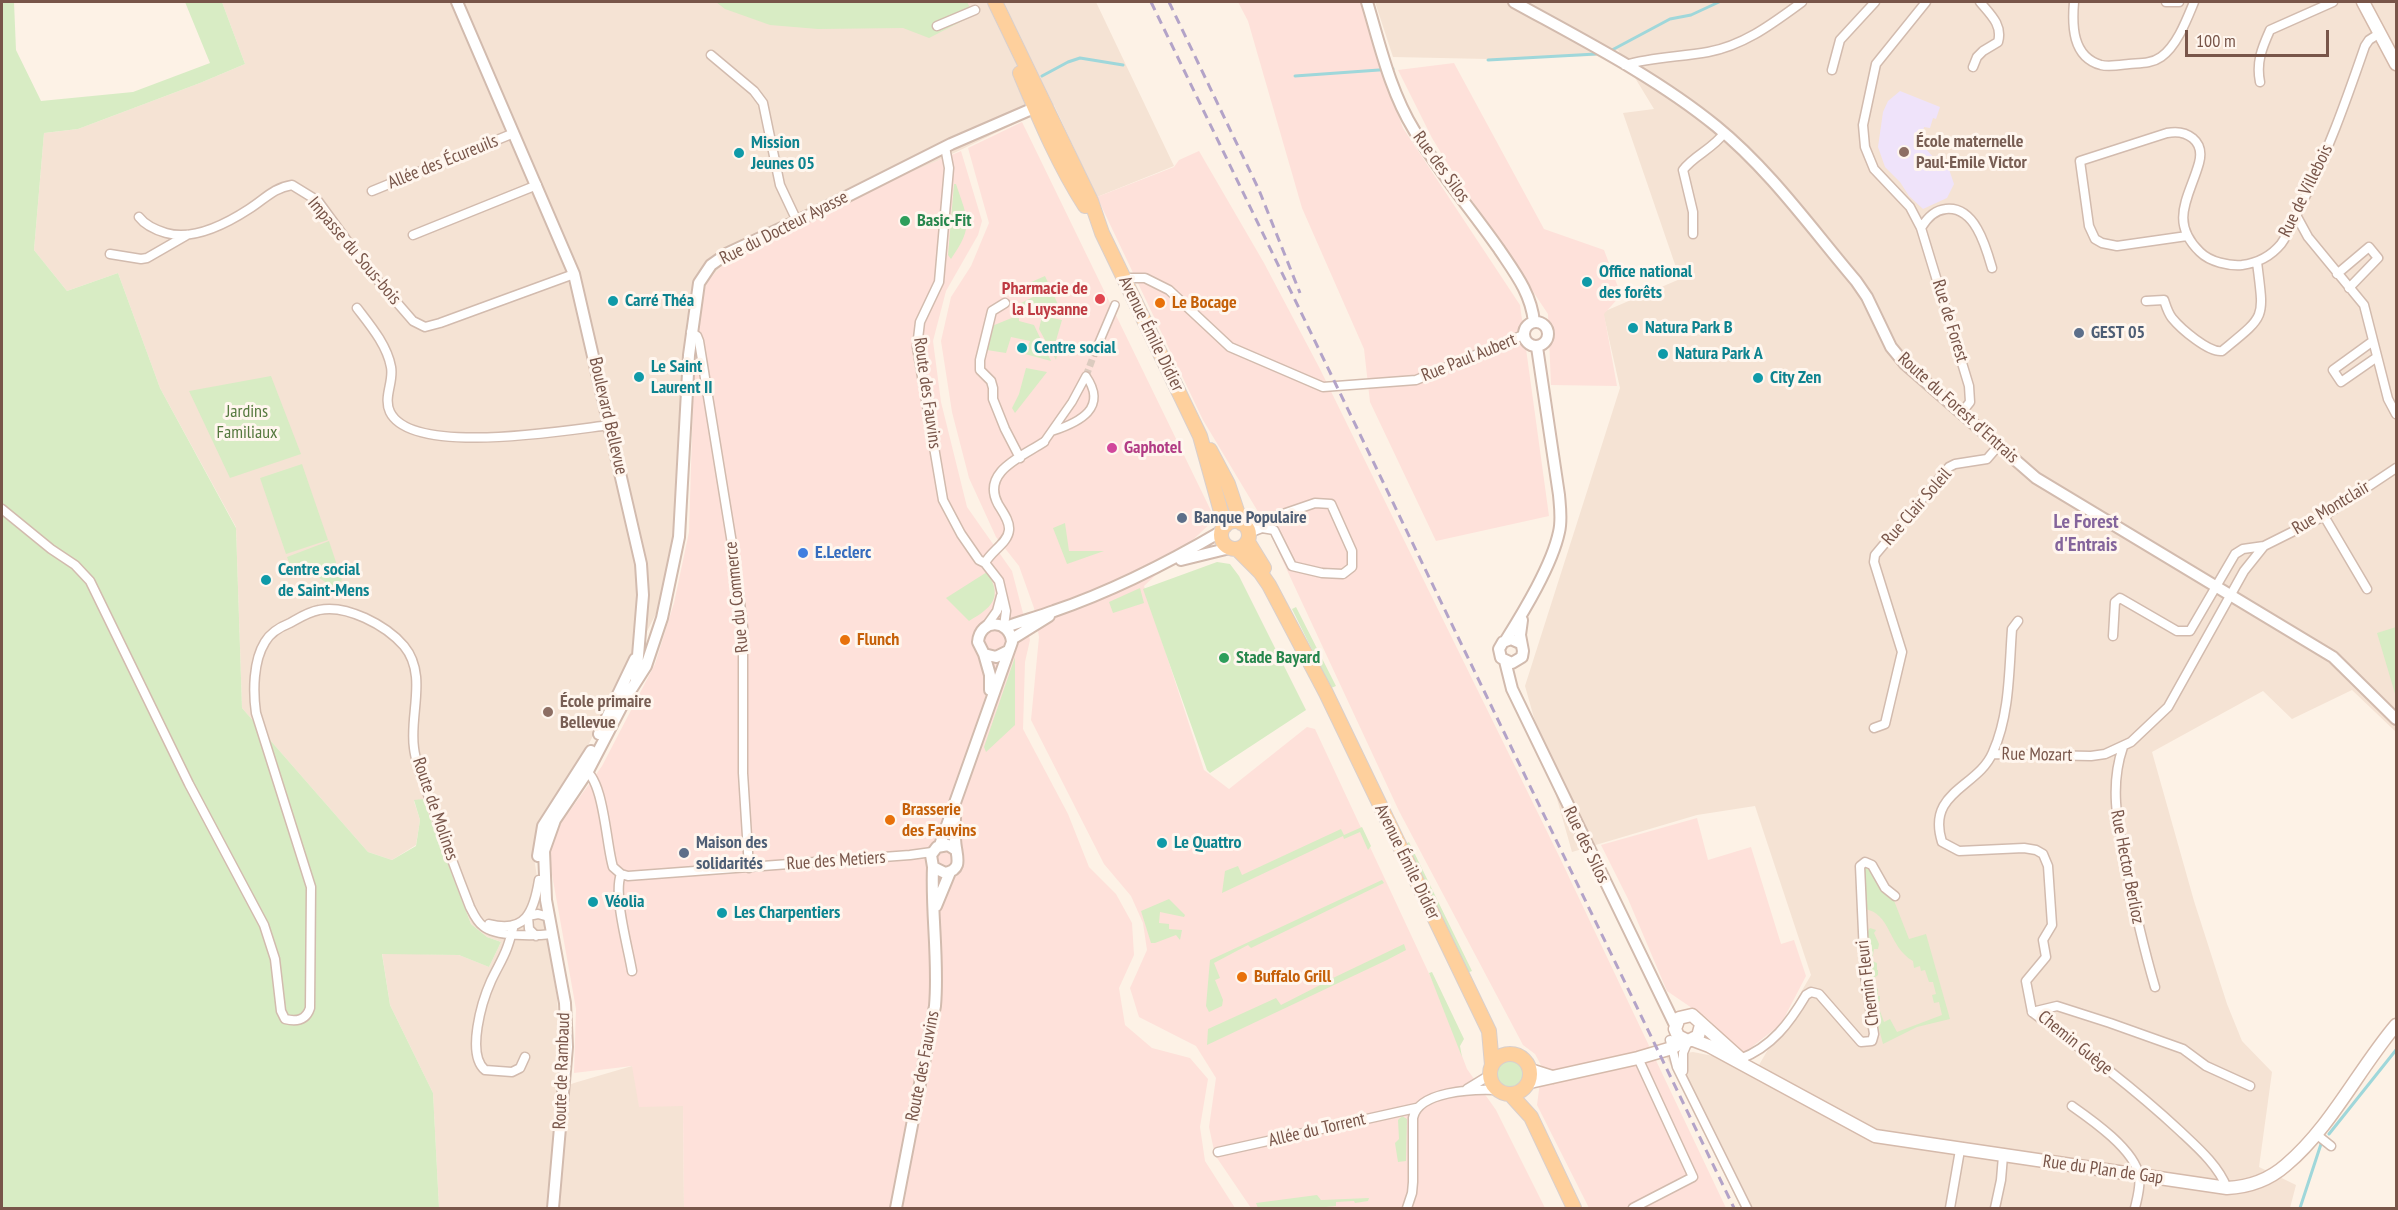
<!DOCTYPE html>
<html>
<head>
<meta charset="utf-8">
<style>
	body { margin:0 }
	#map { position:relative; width:2398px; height:1210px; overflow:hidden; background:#fdf2e6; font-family:"PT Sans Narrow",sans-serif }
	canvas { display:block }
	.frame { position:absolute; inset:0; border:3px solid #785549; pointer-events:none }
	.scale { position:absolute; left:2185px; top:30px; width:144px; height:27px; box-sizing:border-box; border:3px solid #785549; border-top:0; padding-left:8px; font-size:18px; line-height:21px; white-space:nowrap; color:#785549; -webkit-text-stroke:4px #fff6ee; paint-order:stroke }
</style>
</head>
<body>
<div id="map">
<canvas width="2398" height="1210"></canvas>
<div class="frame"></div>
<div class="scale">100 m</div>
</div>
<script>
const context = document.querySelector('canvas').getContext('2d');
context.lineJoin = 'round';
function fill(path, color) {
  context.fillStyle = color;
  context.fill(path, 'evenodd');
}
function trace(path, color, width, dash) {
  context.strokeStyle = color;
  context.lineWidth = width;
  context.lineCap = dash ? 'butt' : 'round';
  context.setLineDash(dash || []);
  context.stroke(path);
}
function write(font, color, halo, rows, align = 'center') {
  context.font = font + ' "PT Sans Narrow",sans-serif';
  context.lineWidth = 6;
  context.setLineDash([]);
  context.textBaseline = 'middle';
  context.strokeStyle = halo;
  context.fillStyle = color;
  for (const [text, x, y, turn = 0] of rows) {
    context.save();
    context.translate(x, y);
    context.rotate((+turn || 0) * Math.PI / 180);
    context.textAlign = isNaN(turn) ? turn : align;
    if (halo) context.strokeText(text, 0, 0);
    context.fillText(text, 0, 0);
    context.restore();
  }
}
const residential = new Path2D(`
	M222 2H1096L1174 166 1097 197 1054 105 725 263 709 279 687 318 676 529 664 593 658 610 533 852 557 998 560 1040V1089L574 1083 632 1066 683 1105 684 1208H439L433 1093 390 1005 382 953 459 955 489 967 501 942 487 937 471 924 423 799 414 801 420 820 416 845 392 860 368 852 242 708 236 527 160 388 118 273 67 291 34 250 44 133 78 129 200 83 245 64Z
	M1375 2H2396V732L2352 690 2292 719 2263 691 2152 752 2194 901 2227 1004 2242 1041 2272 1072 2259 1167 2296 1185 2290 1208H1741L1666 1056 1693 1052 1759 1065 1811 975 1755 806 1697 815 1572 852 1525 686 1620 388 1603 312 1680 279 1623 113 1654 109 1618 50 1594 56 1488 59 1393 57Z`);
const commercial = new Path2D(`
	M1238 2H1364L1382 70 1403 128 1520 305 1549 516 1436 541 1370 402 1364 349 1302 208 1248 21Z
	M1454 63 1544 229 1604 250 1621 295 1604 314 1617 386 1551 385 1548 314 1449 166 1432 138 1398 70Z
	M1022 122 1215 519 1144 586 1204 770 1229 789 1307 727 1315 729 1439 995 1467 1069 1496 1110 1545 1208H1251L1215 1155 1209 1127 1216 1078 1196 1046 1139 1017 1130 988 1147 950 1143 923 1131 896 1104 864 1031 720 1039 637 1034 608 1019 566 996 537 969 478 952 412 941 341 951 297 971 266 989 223 968 148Z
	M961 151 982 221 978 235 946 291 933 341 941 402 967 507 1012 571 1030 640 1025 662 1023 729 1068 814 1089 867 1116 894 1132 923 1134 955 1119 988 1125 1025 1152 1048 1190 1058 1208 1079 1200 1127 1205 1161 1235 1208H684L683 1106 639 1107 632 1066 574 1073 576 1009 548 852 561 823 602 766 655 664 674 603 689 532 694 369 703 292 709 279 725 263 896 178Z
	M1199 151 1264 263 1320 369 1559 856 1726 1208H1589L1537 1105 1542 1067 1535 1054 1523 1045 1399 811 1266 525 1203 420 1097 197 1174 167 1179 160Z
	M1697 818 1708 860 1751 847 1781 944 1794 940 1806 976 1781 1024 1743 1054 1708 1019 1667 991 1628 899 1601 845Z`);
const education = new Path2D(`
	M1900 91 1940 107 1936 119 1933 118 1930 128 1924 127 1922 135 1927 136 1928 146 1926 149 1935 159 1937 155 1949 169 1954 184 1947 198 1923 209 1909 196 1900 182 1885 167 1878 147 1883 112 1888 101Z`);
const green = new Path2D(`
	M2 2H14L16 50 41 101 133 92 210 63 185 2H222L245 64 200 83 78 129 44 133 34 250 67 291 118 273 160 388 236 528 242 708 368 852 392 860 416 846 420 820 414 800 423 799 471 924 487 937 501 942 489 967 459 955 382 954 390 1005 433 1093 439 1208H2Z
	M716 2H967L974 15 929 38 903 28 818 29 770 25 725 9Z
	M954 184H956C968 220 974 226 951 259L948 255Z
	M1045 276 1061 311 1064 308 1062 317 1052 315 1054 311 1049 305 1042 304 1041 309 1026 306 1025 312 1021 311 1020 314H1017L1013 307 1035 296 1029 283Z
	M1042 316 1062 320 1055 344 1059 346 1056 360 1039 329Z
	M1014 317 1019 318V321L1034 325 1051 361 1025 354 1030 341 1011 337 1006 353 987 350 992 326Z
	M1026 368 1047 372 1015 413 1012 408 1019 394Z
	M271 376 301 454 230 478 189 391Z
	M302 464 328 540 286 554 260 478Z
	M1065 523 1069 551H1104L1067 564 1053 528Z
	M329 541 342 580 334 588 318 577 292 570 287 557Z
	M1217 562 1230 564 1239 576 1306 710 1210 773 1207 770 1143 589Z
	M987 572C1004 598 991 608 969 621L946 598Z
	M1140 588 1144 603 1113 613 1109 602Z
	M1296 607 1336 686 1331 688 1292 609Z
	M2396 627V697L2377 633Z
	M1015 657V725L986 752 984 747Z
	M1362 827 1371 846 1368 850 1360 832 1344 839 1343 836 1222 893 1225 871 1238 866 1242 875 1341 829 1344 835Z
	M1409 842 1472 971 1467 973 1404 845Z
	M1868 866 1893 898 1909 939 1926 934 1950 1019 1917 1027 1883 1044C1873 1008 1869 972 1866 934L1870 928 1876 930 1874 933 1879 944 1878 949H1874L1872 961 1877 963V970H1878V975L1874 978 1873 986 1878 989V996H1880V1001L1877 1003 1884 1022 1890 1019 1897 1032 1942 1015 1939 1002 1934 1003 1932 995 1936 994 1933 982H1929L1925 970 1921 971 1920 966 1914 968 1913 961C1888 947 1891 912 1864 909L1862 867Z
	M1382 880 1384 883 1251 948 1248 945 1214 963 1220 978 1215 980 1223 1000 1222 1006 1209 1012 1206 1006 1210 960Z
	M1169 899 1185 915 1184 917 1160 912 1159 923 1169 924V929L1182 930 1180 940 1176 935 1155 943H1151L1141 911Z
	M1404 944 1406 950 1387 960 1207 1045 1208 1029 1276 998 1281 1005 1326 982 1325 978 1331 975 1333 978Z
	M1432 972 1464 1039 1460 1046 1462 1057 1429 973Z
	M1496 1075a14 14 0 1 1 28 0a14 14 0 1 1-28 0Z
	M1402 1116 1407 1119 1406 1161 1398 1162 1395 1143 1399 1139 1398 1120Z
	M1317 1195 1321 1200 1369 1198 1368 1201 1355 1203 1354 1201 1336 1202V1206L1315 1208H1258L1256 1203Z`);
const stream = new Path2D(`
	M1612 50 1670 19 1691 15 1719 2
	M1488 60 1596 54
	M1042 76 1068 62 1080 58 1123 65
	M1295 76 1393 69
	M2329 1134 2396 1050
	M2300 1208 2321 1144`);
const pedestrianTunnel = new Path2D(`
	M1086 376 1095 352`);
const pedestrian = new Path2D(`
	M1095 352 1115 305
	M1044 442 1072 402 1086 376C1108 408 1080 422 1053 431`);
const minor = new Path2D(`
	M1926 2 1876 64 1863 125 1865 147 1874 169 1910 207 1921 228 1969 386 1970 402 1962 412
	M2074 2C2072 25 2072 57 2101 65 2109 67 2120 65 2129 64 2140 63 2151 64 2161 57 2177 46 2187 19 2194 2
	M2166 2H2179
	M937 26 975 10
	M711 55 754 91 763 103 780 185 797 221
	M1625 65C1652 57 1680 57 1708 52 1745 45 1773 23 1802 2
	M1973 67 1977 57 1983 51 1998 42C2003 25 1990 14 1980 2
	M1832 70 1840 40 1875 2
	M2260 82C2256 62 2262 48 2270 30L2333 2
	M945 147 949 168 939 282 920 322 917 347 943 500 961 534 979 560 985 563 999 581 1006 611 1004 626
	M372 191 514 133
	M2296 215 2308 237 2364 305 2388 399 2396 414
	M139 217C145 225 156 230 166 233 194 241 226 224 249 209 265 199 273 188 292 185L318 201 367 268 413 321 425 327 440 323 574 274
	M1921 228C1927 218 1934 210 1946 209 1975 206 1986 247 1992 268
	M1693 234V212L1683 170C1694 155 1713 149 1724 133
	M413 235 537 185
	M2187 236 2117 246 2102 243 2095 239 2089 226 2080 161 2167 133C2187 129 2205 141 2199 163 2190 196 2168 221 2200 252 2210 262 2229 266 2242 265 2258 263 2271 256 2281 244 2289 233 2294 219 2300 207 2327 155 2346 101 2365 46L2369 40 2380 33
	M110 254 141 259 147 258 187 235
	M2337 274 2369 247 2378 258 2349 288
	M1125 278H1145L1169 290 1230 347 1323 387 1416 380 1523 335
	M2146 301 2164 300C2166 306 2168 313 2172 318 2181 329 2209 353 2222 351 2267 314 2264 320 2257 262
	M1005 303 992 311 980 360V370L991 381 993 388V399L1005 429 1020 458
	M357 308C370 325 387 345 391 367 394 382 383 397 390 412 412 457 567 430 610 425
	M691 332 697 336 699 341 735 562 743 627V773L749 868
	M2373 341 2333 370 2341 382 2377 357
	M2 509 51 549 75 565 90 581 189 784 264 925 275 959 281 1011 285 1019C297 1022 306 1020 310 1008L311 887 256 713C253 692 253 661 265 642 270 633 280 627 290 623 299 618 308 612 319 610 346 604 386 625 404 646 428 675 409 715 414 748 416 766 424 783 430 800 443 836 456 871 470 907 473 913 477 922 483 926 496 937 535 936 552 934
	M2324 516 2367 589
	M1245 525H1251L1315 503 1331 504 1352 551V567L1343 574 1322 573 1292 566 1274 530 1262 528 1249 533
	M985 563C991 551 1008 543 1009 530 1010 521 1002 511 998 504 981 472 1021 457 1044 442
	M2018 621 2012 629C2009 669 2010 714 1993 752 1978 788 1926 791 1942 842L1959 851 2024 848 2036 850 2043 854 2048 866 2052 925 2043 940 2046 957 2026 981 2032 1012
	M987 625 997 611 1001 596
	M2113 636 2115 602 2120 598 2177 631H2190L2235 554 2243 549 2264 546
	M1874 728 1885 724 1902 652 1874 562 1875 555 1949 467 1955 464 1987 459 1999 445
	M2123 747C2109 787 2118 825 2126 865 2134 906 2143 946 2155 987
	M1993 754 2091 756 2105 754 2131 742 2168 707 2244 571 2264 546 2324 516 2396 468
	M583 769C604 777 606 845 613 867L621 874 628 876 910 855 932 852
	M621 874C613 895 628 947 632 971
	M489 924C526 934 534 911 539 880
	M514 925C512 932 510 940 507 948 503 959 496 970 491 981 482 1001 466 1054 485 1070L512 1072 520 1068 525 1057
	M536 936 529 929 528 916 538 914 549 917
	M2032 1012C2083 1050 2134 1088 2180 1131 2197 1147 2218 1165 2227 1188
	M2032 1012 2057 1006 2110 1023 2183 1049 2206 1066 2250 1086
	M1670 1040 1677 1067 1747 1208
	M1740 1059C1772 1047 1790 1022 1806 995L1811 992 1819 994 1861 1042 1872 1041 1874 1034 1865 976 1860 866 1865 862 1872 865 1885 888 1895 896
	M1683 1071V1053L1688 1041
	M1467 1089 1490 1075
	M2072 1106C2092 1120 2135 1150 2139 1176 2141 1186 2137 1199 2135 1208
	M2316 1134 2331 1146
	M1218 1152 1416 1108
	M1407 1208 1412 1193 1413 1182V1118C1418 1091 1473 1089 1496 1090
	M1633 1208 1693 1177 1638 1058
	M1950 1208 1960 1150
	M1995 1208 2001 1180 2003 1156`);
const tertiary = new Path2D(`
	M457 2 574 274 641 564 643 595 636 680
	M1367 2C1380 45 1390 91 1414 130 1439 172 1471 209 1499 249 1515 273 1531 293 1534 322
	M1514 2C1581 39 1656 77 1716 126 1770 170 1811 228 1856 281L1867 297 1891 347 1905 364 2036 478 2333 657 2396 719
	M1524 334a12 12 0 1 1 24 0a12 12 0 1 1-24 0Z
	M1181 560 1230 548
	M1006 627C1022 621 1038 617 1054 611 1110 592 1171 561 1222 531
	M1012 639 1049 616
	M1506 640C1524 611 1552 565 1559 532 1562 520 1560 507 1559 495L1537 347
	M1520 643 1511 639 1503 642 1499 649 1501 658 1512 663 1522 657 1523 651 1520 635 1522 620
	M984 654 990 675V690
	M1505 661 1512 689 1675 1025
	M599 734 635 659
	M955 814C955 825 954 837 956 848 958 860 961 870 945 873L933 867 931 855 937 847 948 845 956 850
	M940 845 1012 642C1010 619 980 618 978 642L984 654 996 657 1008 651
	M538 856 543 826 591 751
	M936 906 950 872
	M553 1208 567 1047 565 1003 546 900 544 851 555 820 588 771 627 696 646 666 662 618 679 537 689 355 699 283 711 265 728 253 818 211 951 144 1034 108H1042
	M896 1208 935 1006C939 960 931 913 933 867`);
const secondary = new Path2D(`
	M2363 2 2396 64
	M1701 1025 1698 1036 1688 1041 1678 1036 1675 1029 1679 1018 1692 1015 1742 1060
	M1693 1040 1709 1046 1875 1136 2227 1188C2248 1187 2269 1180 2286 1165 2331 1127 2358 1070 2396 1025
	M1530 1070 1552 1077
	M1530 1082 1638 1058 1672 1048 1685 1040`);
const primary = new Path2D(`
	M995 2 1091 201 1102 233 1200 436 1225 526
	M1020 73C1039 118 1058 164 1085 206
	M1210 450 1228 484 1241 523
	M1221 535a14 14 0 1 1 28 0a14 14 0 1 1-28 0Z
	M1248 542 1264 568
	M1237 549 1260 572 1269 585 1326 693 1489 1031 1492 1065
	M1490 1074a20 20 0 1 1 40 0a20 20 0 1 1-40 0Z
	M1511 1095 1531 1117 1574 1208`);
const rail = new Path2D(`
	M1151 2 1734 1208
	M1169 2 1259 190 1300 293`);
const markers = [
	[1904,152,6,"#8d6e63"],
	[739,153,6,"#0f9aa8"],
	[905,221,6,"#2e9e5b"],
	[1587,282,6,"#0f9aa8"],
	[1100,299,6,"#e0444e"],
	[613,301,6,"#0f9aa8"],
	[1160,303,6,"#e8710a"],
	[1633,328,6,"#0f9aa8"],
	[2079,333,6,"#5c6f8a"],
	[1022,348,6,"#0f9aa8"],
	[1663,354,6,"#0f9aa8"],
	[639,377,6,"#0f9aa8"],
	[1758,378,6,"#0f9aa8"],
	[1112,448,6,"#d1479c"],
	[1182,518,6,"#5c6f8a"],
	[803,553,6,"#3f7fe0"],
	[266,580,6,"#0f9aa8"],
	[845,640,6,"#e8710a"],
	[1224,658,6,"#2e9e5b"],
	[548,712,6,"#8d6e63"],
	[890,820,6,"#e8710a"],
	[1162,843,6,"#0f9aa8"],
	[684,853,6,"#5c6f8a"],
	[593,902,6,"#0f9aa8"],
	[722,913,6,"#0f9aa8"],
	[1242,977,6,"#e8710a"]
];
const educationNames = [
	["École maternelle",1916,142],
	["Paul-Emile Victor",1916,163],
	["École primaire",560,702],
	["Bellevue",560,723]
];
const cultureNames = [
	["Mission",751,143],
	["Jeunes 05",751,164],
	["Office national",1599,272],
	["des forêts",1599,293],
	["Carré Théa",625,301],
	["Natura Park B",1645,328],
	["Centre social",1034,348],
	["Natura Park A",1675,354],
	["Le Saint",651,367],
	["Laurent II",651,388],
	["City Zen",1770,378],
	["Centre social",278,570],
	["de Saint-Mens",278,591],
	["Le Quattro",1174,843],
	["Véolia",605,902],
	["Les Charpentiers",734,913]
];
const streetNames = [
	["Allée des Écureuils",443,162,-22],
	["Rue des Silos",1441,167,54],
	["Rue de Villebois",2306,191,-64],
	["Rue du Docteur Ayasse",784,228,-27],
	["Impasse du Sous-bois",354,251,50],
	["Rue de Forest",1950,321,73],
	["Avenue Émile Didier",1151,334,64],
	["Rue Paul Aubert",1469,358,-22],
	["Route des Fauvins",927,393,82],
	["Route du Forest d'Entrais",1958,408,42],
	["Boulevard Bellevue",608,416,77],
	["Rue Clair Soleil",1917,507,-49],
	["Rue Montclair",2331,508,-31],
	["Rue du Commerce",737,597,-96],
	["Rue Mozart",2037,755,1],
	["Route de Molines",435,809,71],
	["Rue des Silos",1586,845,64],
	["Rue des Metiers",836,861,-4],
	["Avenue Émile Didier",1407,862,64],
	["Rue Hector Berlioz",2127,867,79],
	["Chemin Fleuri",1868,983,-97],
	["Chemin Guège",2075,1043,39],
	["Route des Fauvins",923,1066,-79],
	["Route de Rambaud",562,1071,-88],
	["Allée du Torrent",1317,1130,-13],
	["Rue du Plan de Gap",2103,1170,8]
];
const leisureNames = [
	["Basic-Fit",917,221],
	["Stade Bayard",1236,658]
];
const healthNames = [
	["Pharmacie de",1088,289],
	["la Luysanne",1088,310]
];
const foodNames = [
	["Le Bocage",1172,303],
	["Flunch",857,640],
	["Brasserie",902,810],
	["des Fauvins",902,831],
	["Buffalo Grill",1254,977]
];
const serviceNames = [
	["GEST 05",2091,333],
	["Banque Populaire",1194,518],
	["Maison des",696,843],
	["solidarités",696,864]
];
const parkNames = [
	["Jardins",247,412],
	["Familiaux",247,433]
];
const hotelNames = [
	["Gaphotel",1124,448]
];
const shopNames = [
	["E.Leclerc",815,553]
];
const neighbourhoodNames = [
	["Le Forest",2086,522],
	["d'Entrais",2086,545]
];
fill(residential, '#f5e3d4');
fill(commercial, '#fee1da');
fill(education, '#efe3fa');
fill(green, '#d8ecc4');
trace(stream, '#9fd7da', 3);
trace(pedestrianTunnel, '#dccbbf', 7, [7, 3.5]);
trace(pedestrian, '#d2bbae', 10);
trace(minor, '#d2bbae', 11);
trace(tertiary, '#d2bbae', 14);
trace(secondary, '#d5baab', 15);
trace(primary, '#d9cfcc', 16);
trace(pedestrian, '#fff', 7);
trace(minor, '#fff', 8);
trace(tertiary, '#fff', 10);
trace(secondary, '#fff', 12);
trace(primary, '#fed09d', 14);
trace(rail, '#b3a3c8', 3, [9, 6]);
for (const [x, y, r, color] of markers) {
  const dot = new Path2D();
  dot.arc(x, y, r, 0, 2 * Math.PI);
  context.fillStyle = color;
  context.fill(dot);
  trace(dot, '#fff6ee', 2);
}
write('bold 18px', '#785e54', '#fff6ee', educationNames, 'left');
write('bold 18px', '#0d838f', '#fff6ee', cultureNames, 'left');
write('18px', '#785549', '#fff6ee', streetNames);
write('bold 18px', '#27864d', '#fff6ee', leisureNames, 'left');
write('bold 18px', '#be3a42', '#fff6ee', healthNames, 'right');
write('bold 18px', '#c56008', '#fff6ee', foodNames, 'left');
write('bold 18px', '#4e5e75', '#fff6ee', serviceNames, 'left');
write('18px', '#55793e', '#fff6ee', parkNames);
write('bold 18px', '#b23c85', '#fff6ee', hotelNames, 'left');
write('bold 18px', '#366cbe', '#fff6ee', shopNames, 'left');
write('bold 20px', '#84659c', '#fff6ee', neighbourhoodNames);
</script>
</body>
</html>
